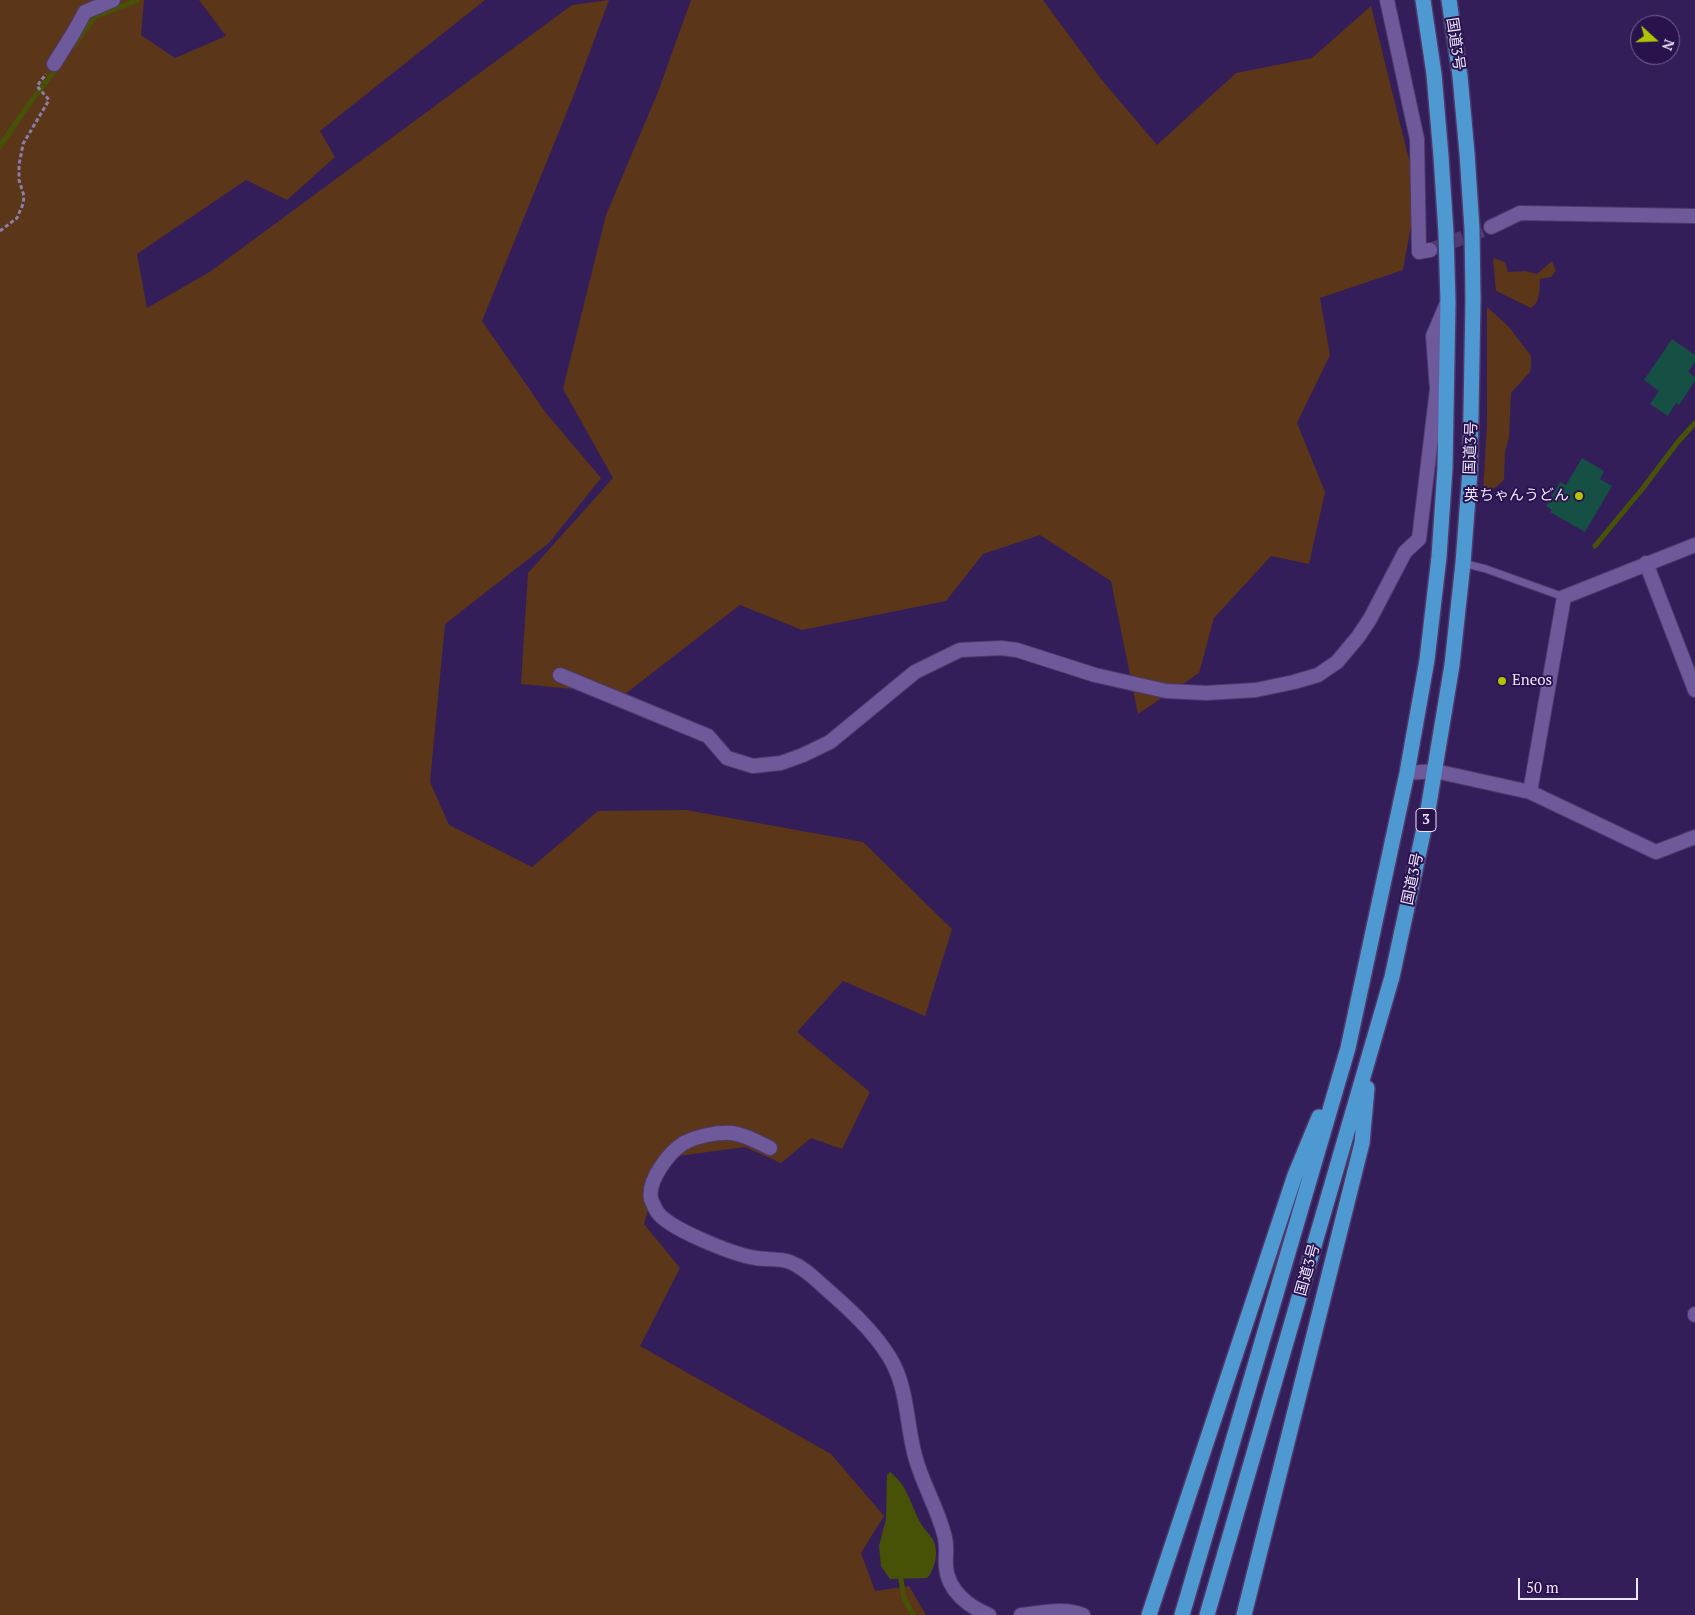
<!DOCTYPE html>
<html>
<head>
<meta charset="utf-8">
<style>
	body { margin:0 }
	#map { position:relative; width:1695px; height:1615px; overflow:hidden; background:#341e59; font-family:"PT Serif",serif }
	canvas { display:block }
	.north { position:absolute; left:1630px; top:15px; width:50px; height:50px; box-sizing:border-box; background:#2a124d; border:1px solid #786793; border-radius:50%; rotate:110deg; font-size:14px; font-weight:700; line-height:20px; text-align:center; color:#ece6fd }
	.north::after { content:''; display:block; margin:auto; width:18px; height:22px; background:#afc504; clip-path:polygon(50% 0,100% 100%,50% 72%,0 100%) }
	.scale { position:absolute; left:1518px; top:1578px; width:120px; height:22px; box-sizing:border-box; border:2px solid #ece6fd; border-top:0; padding-left:6px; font-size:15px; line-height:18px; white-space:nowrap; color:#ece6fd; -webkit-text-stroke:4px #2a124d; paint-order:stroke }
</style>
</head>
<body>
<div id="map">
<canvas width="1695" height="1615"></canvas>
<div class="north">N</div>
<div class="scale">50 m</div>
</div>
<script>
const context = document.querySelector('canvas').getContext('2d');
context.lineJoin = 'round';
function fill(path, color) {
  context.fillStyle = color;
  context.fill(path, 'evenodd');
}
function trace(path, color, width, dash) {
  context.strokeStyle = color;
  context.lineWidth = width;
  context.lineCap = dash ? 'butt' : 'round';
  context.setLineDash(dash || []);
  context.stroke(path);
}
function write(font, color, halo, rows, align = 'center') {
  context.font = font + ' "PT Serif","Noto Sans JP",serif';
  context.lineWidth = 4;
  context.setLineDash([]);
  context.textBaseline = 'middle';
  context.strokeStyle = halo;
  context.fillStyle = color;
  for (const [text, x, y, turn = 0] of rows) {
    context.save();
    context.translate(x, y);
    context.rotate((+turn || 0) * Math.PI / 180);
    context.textAlign = isNaN(turn) ? turn : align;
    if (halo) context.strokeText(text, 0, 0);
    context.fillText(text, 0, 0);
    context.restore();
  }
}
const green = new Path2D(`
	M0 0H144L141 35 175 58 226 36 199 0H485L320 131 335 157 287 200 246 180 137 254 147 308 211 271 572 5 609 0 573 97 482 321 546 413 601 478 549 543 445 624 430 782 449 825 532 867 598 811 686 810 863 842 952 929 925 1016 843 981 797 1032 870 1092 842 1149 811 1138 781 1163 745 1147 663 1158 644 1224 680 1268 640 1346 831 1454 884 1516 861 1553 875 1591 909 1586 926 1615H0Z
	M691 0H1043L1101 79 1157 145 1236 73 1312 58 1371 6 1417 192 1403 270 1320 298 1330 355 1297 423 1325 492 1309 564 1271 556 1214 618 1199 673 1138 714 1111 581 1040 535 983 554 946 601 802 630 740 605 625 694 521 684 528 573 613 478 563 389 606 215 658 92Z
	M1493 258 1505 262 1508 272 1525 271 1537 274 1552 261 1556 271 1551 277 1540 279C1539 290 1541 301 1531 308L1496 291Z
	M1487 307 1509 327 1531 356V365L1530 372 1511 393 1509 438 1505 452 1504 480 1496 487 1483 493 1487 423Z`);
const water = new Path2D(`
	M890 1472C908 1486 910 1503 920 1522 924 1530 933 1536 935 1545 938 1555 934 1571 927 1578L890 1579 881 1566 879 1546 886 1519 887 1475Z`);
const stream = new Path2D(`
	M73 46 95 17 138 0
	M0 146 29 104 59 65
	M1595 546 1643 488 1677 443 1695 423
	M900 1574 904 1598 913 1615`);
const building = new Path2D(`
	M1672 339 1695 355V362L1688 372 1695 377V381L1679 405 1676 403 1668 416 1650 404 1659 391 1644 380Z
	M1582 458 1604 471 1600 479 1612 486 1585 532 1550 512 1552 510 1546 506 1560 482 1566 485Z`);
const minorTunnel = new Path2D(`
	M1430 250 1491 227`);
const path = new Path2D(`
	M0 231 17 218 23 204 24 196 19 180V165L23 144 49 100 37 86 46 74`);
const service = new Path2D(`
	M1463 563 1486 569 1564 597`);
const minor = new Path2D(`
	M1387 0 1417 139 1419 252 1430 250
	M54 64 74 32 85 12 113 0
	M1491 227 1520 213 1695 216
	M1646 563 1695 690
	M560 675 708 736 727 758 753 766 781 763 803 755 830 742 915 672 960 650 1001 648 1017 650 1095 675 1166 691 1206 693 1256 690 1294 682 1318 675 1337 662 1358 637 1370 619 1405 552 1419 539 1437 389 1433 336 1447 303
	M1407 773 1435 771 1530 792 1656 852 1695 837
	M1530 792 1564 597 1695 545
	M770 1148C758 1142 746 1135 732 1133 717 1132 697 1136 684 1143 669 1152 647 1181 651 1199 652 1202 654 1206 656 1210 665 1228 735 1255 756 1258 767 1260 779 1258 790 1262 803 1267 813 1277 823 1286 848 1308 873 1330 890 1358 908 1388 906 1423 915 1456 922 1483 937 1507 944 1534 948 1545 945 1556 946 1567 948 1591 969 1607 989 1615
	M1695 1314V1315
	M1021 1615C1041 1613 1064 1607 1083 1615`);
const trunk = new Path2D(`
	M1149 1615 1295 1175 1319 1117
	M1182 1615 1348 1048 1407 773 1427 660 1439 557 1445 468 1448 302 1446 233 1441 156 1434 74 1423 0
	M1207 1615 1392 977 1428 810 1452 665 1463 563 1470 471 1473 299 1472 229 1467 153 1460 76 1449 0
	M1244 1615 1362 1143 1367 1088`);
const markers = [
	[1579,496,5,"#afc504"],
	[1502,681,5,"#afc504"]
];
const shields = [
	[1426,820,20]
];
const shieldNames = [
	["3",1426,820]
];
const streetNames = [
	["国道3号",1455,44,82],
	["国道3号",1471,448,-88],
	["国道3号",1413,879,-78],
	["国道3号",1308,1270,-74]
];
const poiNames = [
	["英ちゃんうどん",1569,496],
	["Eneos",1512,681,"left"]
];
fill(green, '#5b3618');
fill(water, '#485207');
trace(stream, '#485207', 5);
fill(building, '#164f44');
trace(minorTunnel, '#503c72', 14, [14, 7]);
trace(service, '#4f396a', 9);
trace(minor, '#4f396a', 16);
trace(trunk, '#4f396a', 18);
trace(path, '#8d7ea8', 3, [4, 2.5]);
trace(service, '#6e5a9a', 7);
trace(minor, '#6e5a9a', 14);
trace(trunk, '#4f99d3', 15);
for (const [x, y, r, color] of markers) {
  const dot = new Path2D();
  dot.arc(x, y, r, 0, 2 * Math.PI);
  context.fillStyle = color;
  context.fill(dot);
  trace(dot, '#2a124d', 2);
}
for (const [x, y, w] of shields) {
  const box = new Path2D();
  box.roundRect(x - w / 2, y - 11.5, w, 23, 4);
  context.fillStyle = '#2a124d';
  context.fill(box);
  trace(box, '#ece6fd', 1);
}
write('bold 14px', '#ece6fd', null, shieldNames);
write('15px', '#ece6fd', '#2a124d', streetNames);
write('15px', '#ece6fd', '#2a124d', poiNames, 'right');
</script>
</body>
</html>
